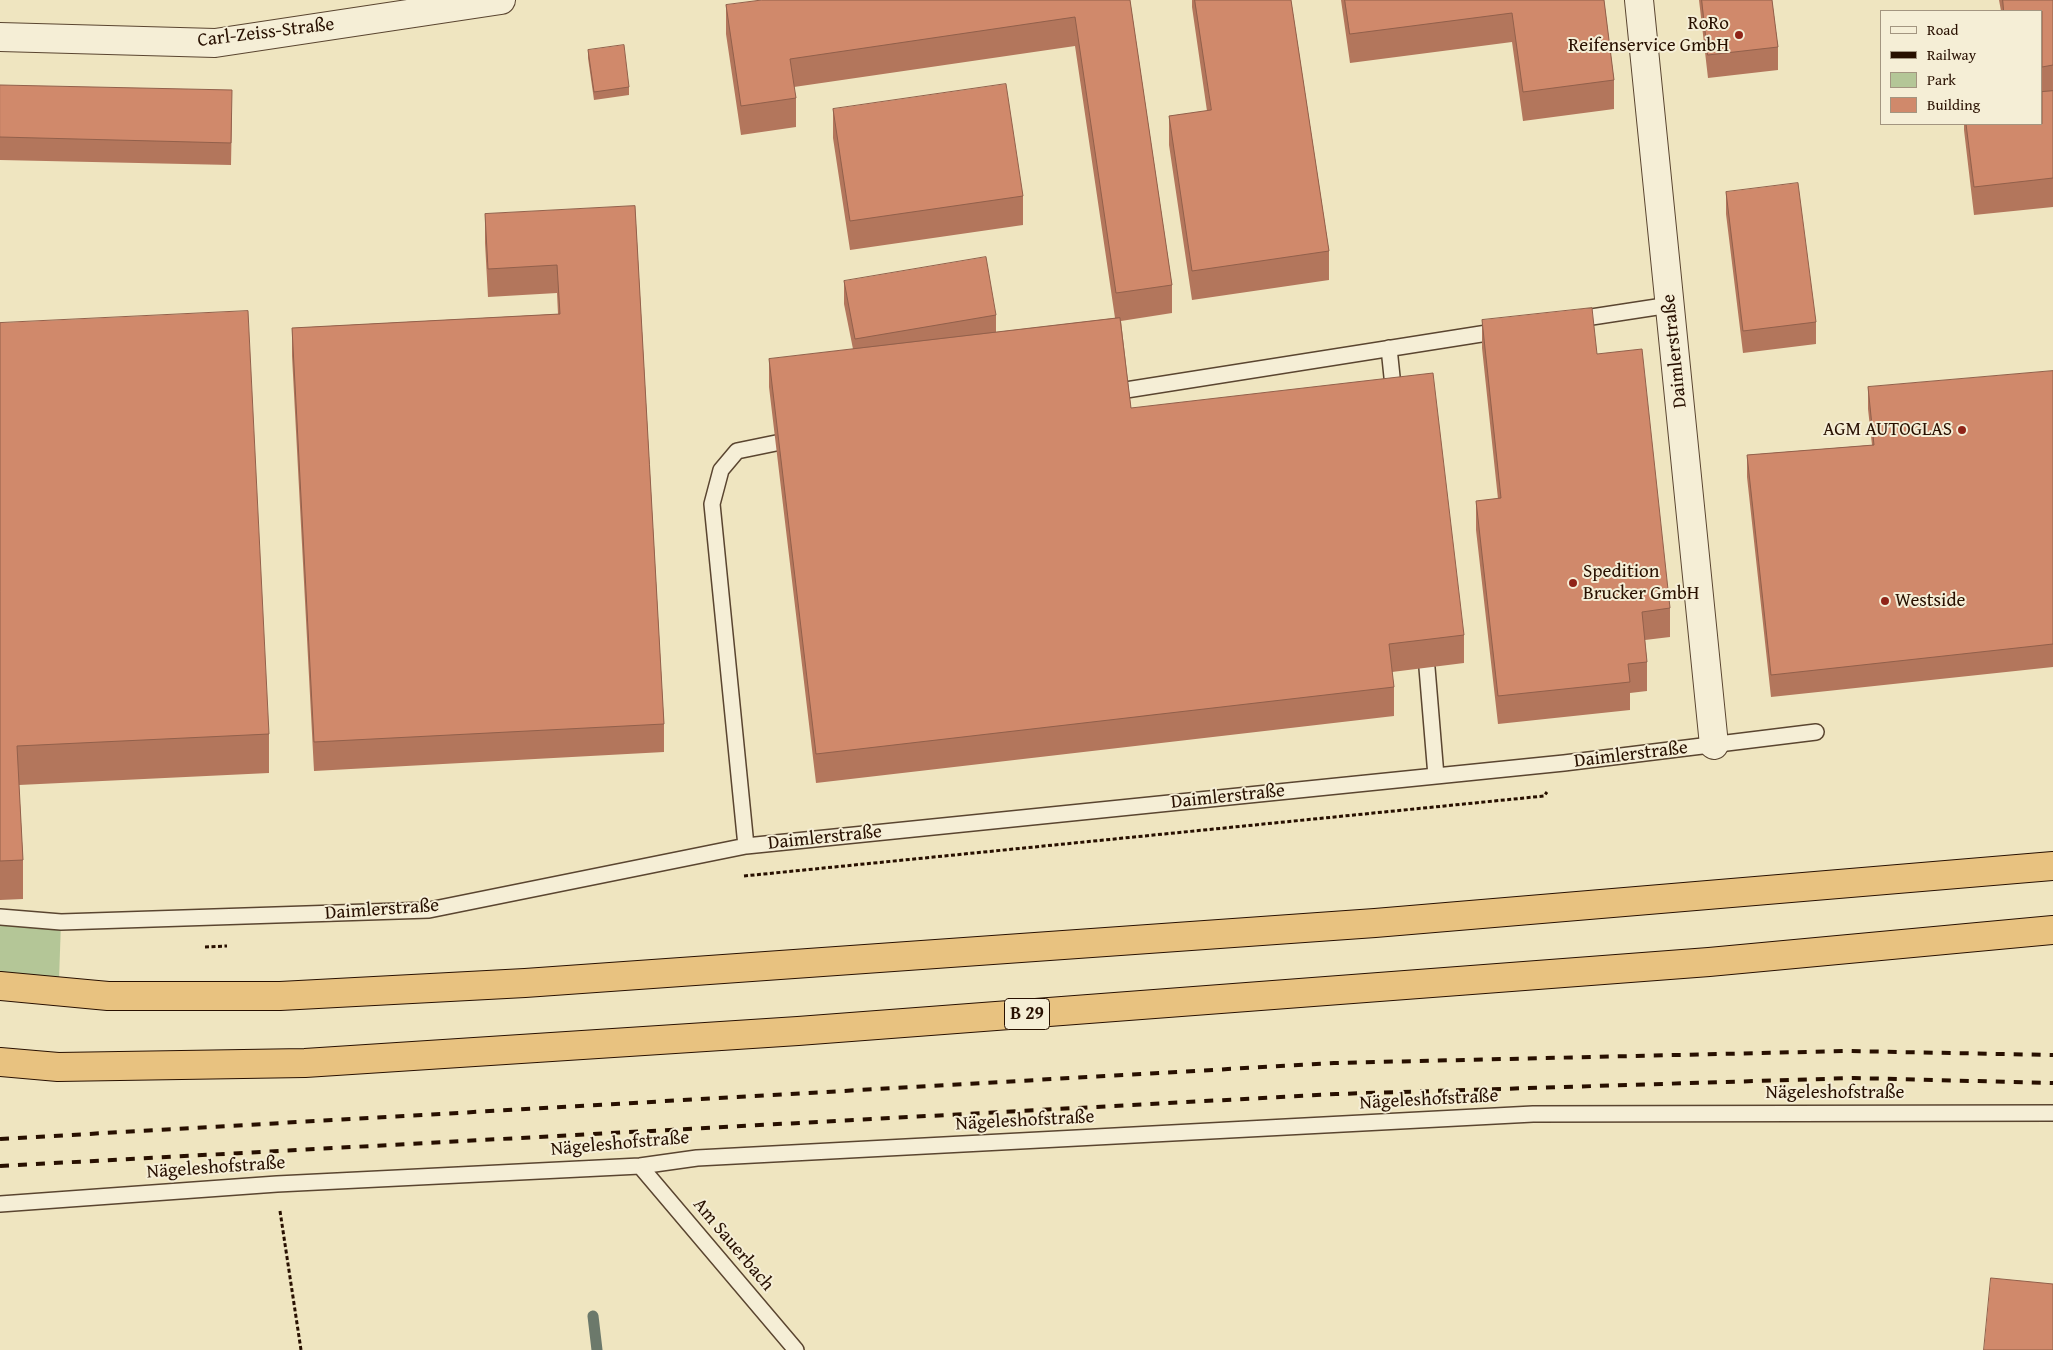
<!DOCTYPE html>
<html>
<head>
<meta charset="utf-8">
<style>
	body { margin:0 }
	#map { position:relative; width:2053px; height:1350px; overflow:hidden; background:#efe5c0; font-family:"Gentium Book Plus",serif }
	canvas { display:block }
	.legend { position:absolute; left:1880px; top:10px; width:162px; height:115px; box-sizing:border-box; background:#f5eed6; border:1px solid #a39580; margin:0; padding:6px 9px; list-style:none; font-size:15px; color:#281000 }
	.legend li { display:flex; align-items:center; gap:10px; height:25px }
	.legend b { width:25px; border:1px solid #a39580 }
</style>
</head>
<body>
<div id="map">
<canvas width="2053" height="1350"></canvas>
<ul class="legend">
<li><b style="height:6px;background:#f5eed6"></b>Road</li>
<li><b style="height:6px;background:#281000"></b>Railway</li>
<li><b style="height:14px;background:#b4c697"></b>Park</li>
<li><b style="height:14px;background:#d0896b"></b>Building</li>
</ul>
</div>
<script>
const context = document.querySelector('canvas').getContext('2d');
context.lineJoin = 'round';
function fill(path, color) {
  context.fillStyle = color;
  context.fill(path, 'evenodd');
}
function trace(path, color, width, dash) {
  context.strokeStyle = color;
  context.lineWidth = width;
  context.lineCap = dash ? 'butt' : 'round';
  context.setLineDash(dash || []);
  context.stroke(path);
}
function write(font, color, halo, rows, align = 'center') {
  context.font = font + ' "Gentium Book Plus",serif';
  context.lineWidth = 4;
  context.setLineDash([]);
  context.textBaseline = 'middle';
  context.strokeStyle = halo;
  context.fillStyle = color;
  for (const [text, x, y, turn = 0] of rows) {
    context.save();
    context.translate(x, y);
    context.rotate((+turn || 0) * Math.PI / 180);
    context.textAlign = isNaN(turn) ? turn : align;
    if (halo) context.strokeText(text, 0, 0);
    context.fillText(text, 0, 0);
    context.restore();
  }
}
const green = new Path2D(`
	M0 917 61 922 59 980 0 974Z`);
const stream = new Path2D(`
	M593 1316 597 1350`);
const path = new Path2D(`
	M744 876 1544 796 1547 792
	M205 947 227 946
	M280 1211 301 1350`);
const lane = new Path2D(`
	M1572 320 1670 305
	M1389 348 1394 396
	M1126 390 1500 331
	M1427 668 1436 776
	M746 846 712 504 721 470 737 451 776 443
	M0 917 61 922 429 910 746 846 1564 763 1816 732
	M640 1166 796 1350
	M0 1204 277 1184 640 1166 697 1158 1533 1114 2053 1113`);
const street = new Path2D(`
	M1639 0 1714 745
	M0 37 215 43 501 0`);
const highway = new Path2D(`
	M0 986 108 996H280L525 983 1375 923 2053 866
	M0 1062 58 1067 305 1063 798 1031 1709 962 2053 930`);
const rail = new Path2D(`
	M0 1139 1334 1063 1847 1051 2053 1055
	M0 1166 1336 1094 1854 1078 2053 1083`);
const wall = new Path2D(`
	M1130 0 1172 285V313L1121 321 1131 408 1464 635V663L1392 672 1394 687V716L816 783 769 387V359L853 349 844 304V281L996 315V332L1115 318 1075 46 794 87 796 98V127L741 135 726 34V5Z
	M1192 0H1291L1329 251V280L1192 300 1169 145V116L1207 111 1192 7Z
	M1341 0H1604L1614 80V109L1523 121 1512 42 1350 63Z
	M1699 0H1772L1778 47V70L1708 78Z
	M1999 0H2053V207L1974 215 1964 130V124H2042V11H2001Z
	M588 50 629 87V95L594 100 588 58Z
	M0 85 232 113 231 165 0 160Z
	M833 109 1023 196V225L850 250 833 138Z
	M1726 192 1816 322V344L1743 353 1726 214Z
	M635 206 664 724V752L314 771 292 356V328L558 314 557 293 488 297 485 243V214Z
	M1482 320 1597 354 1670 608V637L1645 640 1647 662V691L1630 693V710L1498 724 1476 530V501L1498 499 1482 348Z
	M0 323 269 734V773L19 785 23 860V899L0 900Z
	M2053 371V667L1771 697 1747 477V455L1872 445 1868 409V387Z`);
const building = new Path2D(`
	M762 0H1130L1172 285 1116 293 1075 17 790 59 796 98 741 106 726 5Z
	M1195 0H1291L1329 251 1192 271 1169 116 1211 110Z
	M1345 0H1604L1614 80 1523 92 1512 13 1350 34Z
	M1702 0H1772L1778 47 1708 55Z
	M2003 0H2053V65L2042 67V11H2004Z
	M624 45 629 87 594 92 588 50Z
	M1006 84 1023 196 850 221 833 109Z
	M0 85 232 90 231 143 0 137Z
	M2053 91V178L1974 187 1966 124H2042V92Z
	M1798 183 1816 322 1743 331 1726 192Z
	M635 206 664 724 314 742 292 328 560 314 557 265 488 269 485 214Z
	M986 257 996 315 855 339 844 281Z
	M1592 308 1597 354 1642 349 1670 608 1642 612 1647 662 1628 664 1630 682 1498 696 1476 501 1501 498 1482 320Z
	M248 311 269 734 17 746 23 860 0 861V323Z
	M1120 318 1131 408 1433 373 1464 635 1389 644 1394 687 816 754 769 359Z
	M2053 371V644L1771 675 1747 455 1874 445 1868 387Z
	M1991 1278 2053 1284V1350H1984Z`);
const markers = [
	[1739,35,5,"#8f2418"],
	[1962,430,5,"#8f2418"],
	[1573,583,5,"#8f2418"],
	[1885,601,5,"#8f2418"]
];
const shields = [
	[1027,1014,45]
];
const shieldNames = [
	["B 29",1027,1014]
];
const poiNames = [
	["RoRo",1729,24],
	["Reifenservice GmbH",1729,46],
	["AGM AUTOGLAS",1952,430],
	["Spedition",1583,572,"left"],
	["Brucker GmbH",1583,594,"left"],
	["Westside",1895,601,"left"]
];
const streetNames = [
	["Carl-Zeiss-Straße",266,33,-7],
	["Daimlerstraße",1675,351,-96],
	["Daimlerstraße",1631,755,-7],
	["Daimlerstraße",1228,797,-6],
	["Daimlerstraße",825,838,-6],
	["Daimlerstraße",382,910,-4],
	["Nägeleshofstraße",1835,1093],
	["Nägeleshofstraße",1429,1100,-3],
	["Nägeleshofstraße",1025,1121,-3],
	["Nägeleshofstraße",620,1144,-5],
	["Nägeleshofstraße",216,1168,-4],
	["Am Sauerbach",733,1245,50]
];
fill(green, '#b4c697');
trace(stream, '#6c796b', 11);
trace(lane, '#5a4530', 18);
trace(street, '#5a4530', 30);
trace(highway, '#281000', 30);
trace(path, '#281000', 3, [4, 2.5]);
trace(lane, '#f5eed6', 15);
trace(street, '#f5eed6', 28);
trace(highway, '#e8c280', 28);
trace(rail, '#281000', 4, [9, 9]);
fill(wall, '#b3765c');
fill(building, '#d0896b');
trace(building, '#92604b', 1);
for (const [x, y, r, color] of markers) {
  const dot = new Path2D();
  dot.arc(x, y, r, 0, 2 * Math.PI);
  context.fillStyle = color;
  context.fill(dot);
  trace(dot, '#f5eed6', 2);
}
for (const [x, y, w] of shields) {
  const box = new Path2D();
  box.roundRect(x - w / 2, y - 15.5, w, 31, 4);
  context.fillStyle = '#f5eed6';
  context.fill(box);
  trace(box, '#281000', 1);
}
write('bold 18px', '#281000', null, shieldNames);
write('19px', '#281000', '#f5eed6', poiNames, 'right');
write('19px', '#281000', '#f5eed6', streetNames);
</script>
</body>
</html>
